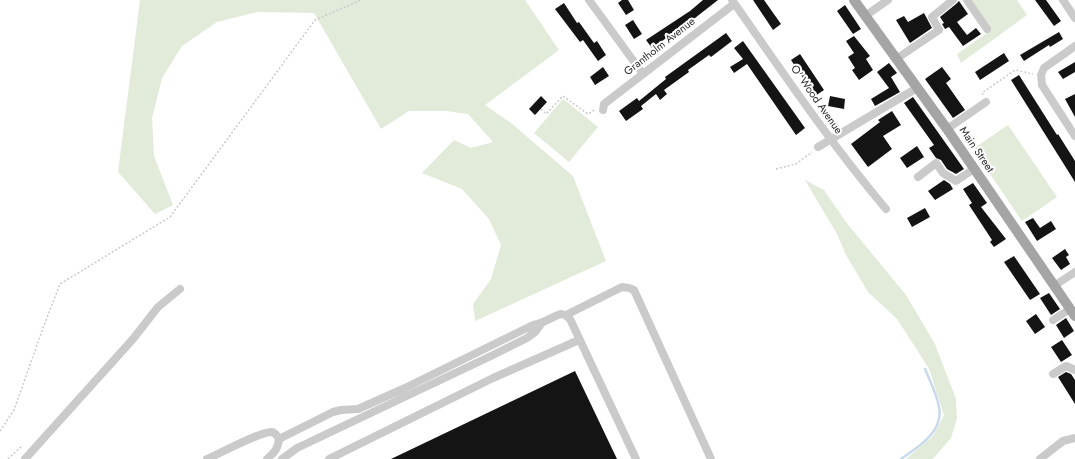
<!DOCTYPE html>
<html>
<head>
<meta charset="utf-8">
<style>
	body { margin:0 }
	canvas { display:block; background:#fff }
</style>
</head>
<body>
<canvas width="1075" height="459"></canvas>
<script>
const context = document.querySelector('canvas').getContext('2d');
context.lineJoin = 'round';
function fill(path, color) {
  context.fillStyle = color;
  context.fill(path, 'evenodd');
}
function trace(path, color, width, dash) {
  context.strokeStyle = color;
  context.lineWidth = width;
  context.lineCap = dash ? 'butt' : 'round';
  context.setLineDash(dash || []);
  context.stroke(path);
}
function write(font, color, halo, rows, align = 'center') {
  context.font = font + ' Jost,sans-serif';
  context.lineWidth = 4;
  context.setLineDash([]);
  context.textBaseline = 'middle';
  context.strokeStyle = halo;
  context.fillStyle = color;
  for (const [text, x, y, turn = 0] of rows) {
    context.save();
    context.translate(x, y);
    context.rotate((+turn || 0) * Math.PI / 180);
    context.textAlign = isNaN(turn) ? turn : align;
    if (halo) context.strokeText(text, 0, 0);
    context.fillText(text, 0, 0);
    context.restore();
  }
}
const green = new Path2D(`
	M140 0H525L559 50 485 105 511 123 573 176 606 261 475 321 473 304 491 279 501 245 489 219 462 189 422 173 454 140 471 148 493 142 468 114 446 111H409L381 129 314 13 257 12 217 22 182 46 162 78 152 118 154 156 173 205 155 214 118 172Z
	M970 0H1017L1027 15 961 63 957 54 991 30Z
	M563 99 598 127 569 162 534 133Z
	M1008 125 1057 197 1022 221 973 149Z
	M805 180 824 190 846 222 906 295 935 344 956 399 957 418 951 438 933 459H906L933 436 944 415 929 369 919 353 897 319 868 292 846 255 837 234Z`);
const stream = new Path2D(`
	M901 459C918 447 944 432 939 407 937 394 930 381 925 369`);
const building = new Path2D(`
	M622 0H628L634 10 626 15 618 3Z
	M703 0H718L695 18 652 48 646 40 690 11Z
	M753 0H764L781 24 773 30Z
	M1035 0H1046L1061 21 1054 26Z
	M959 1 968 14 957 22 967 35 976 28 981 34 963 46 949 27 945 29 942 24 944 23 940 17 956 4Z
	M564 3 577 23 579 22 594 43 597 41 606 55 598 61 583 40 580 42 555 9Z
	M845 5 861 29 853 34 837 11Z
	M924 13 932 28 910 43 896 20 904 16 908 22Z
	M633 20 642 34 634 39 625 25Z
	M1059 32 1063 39 1050 47 1049 45 1024 61 1020 55Z
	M726 33 732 41 711 57 709 55 688 70 689 72 664 90 667 94 660 100 656 94 641 106 643 109 626 121 619 111 637 98 639 101 666 79 665 77Z
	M854 36 870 56 866 59 873 70 859 80 852 70 855 68 848 57 854 53 846 41Z
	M743 41 805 128 796 135 747 64 734 73 730 67 743 59 734 48Z
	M1004 53 1009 61 980 80 975 72Z
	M800 54 824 90 815 96 791 60Z
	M1075 62V72L1063 79 1058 72Z
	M889 63 897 73 891 77 900 92 875 106 871 99 889 88 877 72Z
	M603 67 609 76 595 85 590 77Z
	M942 67 951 79 946 83 965 110 953 118 925 79Z
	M1019 75 1057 135 1058 134 1075 161V182L1011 80Z
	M1075 94V117L1065 99Z
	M541 96 547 102 535 115 529 109Z
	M830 96 845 99 844 109 828 106Z
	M913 97 964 169 956 174 947 169 941 160 936 158 929 148 934 145 904 103Z
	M892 111 901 125 883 136 892 149 868 167 851 144 880 122 878 120Z
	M917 146 924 157 907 168 900 158Z
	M944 180 950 184 953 189 935 200 928 191Z
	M973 183 987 203 981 207 1006 239 994 247 990 242 992 240 969 205 972 203 963 189Z
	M925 208 930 217 912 227 907 218Z
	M1033 218 1040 228 1051 221 1056 229 1037 241 1025 222Z
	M1065 249 1069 255 1066 257 1070 264 1061 270 1052 258Z
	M1014 256 1040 294 1030 300 1004 262Z
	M1049 293 1060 309 1051 315 1040 298Z
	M1036 314 1045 327 1035 334 1026 321Z
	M1066 318 1074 331 1064 338 1056 325Z
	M1062 340 1072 355 1061 362 1051 347Z
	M575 371 617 459H391Z
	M1066 372 1071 374 1075 380V404L1058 377Z`);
const path = new Path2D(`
	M983 95 982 93 1015 70 1033 74
	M541 109 546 114 563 96 588 114 596 109
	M776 169 796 164 812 152
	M0 431 14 410 43 328 60 284 170 217 315 20 361 0
	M8 459 23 445`);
const minor = new Path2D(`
	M589 0 643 74
	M732 0C782 71 830 143 886 209
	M967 0 987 29
	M1063 0 1075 18
	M865 16 888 0
	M1075 46 1044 68 1041 75 1042 85 1075 136
	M896 59 939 30 932 17 953 0
	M603 110 604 104 734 4
	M947 129 986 102
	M818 147 917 88
	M918 177 936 163 943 173 956 181 974 169
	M1054 286 1075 272
	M566 315 622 287 629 288 634 290 711 459
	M1053 320 1070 309
	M1053 374 1066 366 1075 370
	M279 439 333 412 341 410 358 409 405 388 533 325C545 323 553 316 561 314 565 314 568 317 570 319L636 459
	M25 459 133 339 158 307 180 289
	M207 459C219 454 261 431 272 432 276 433 277 436 279 439 278 449 274 453 267 459
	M282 459 297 448 491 356 527 338 535 332 541 324
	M329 459 493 378 579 340
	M1040 459 1063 441 1075 438`);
const major = new Path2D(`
	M854 0 947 129 1075 316`);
const streetNames = [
	["Grantholm Avenue",660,47,-38],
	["O' Wood Avenue",816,100,55],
	["Main Street",976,150,56]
];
fill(green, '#e2ebda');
trace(stream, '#c6daeb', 2.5);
fill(building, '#141414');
trace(path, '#cacaca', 1.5, [2, 2]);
trace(minor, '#cacaca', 8);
trace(major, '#a5a5a5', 10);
write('11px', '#2d2d2d', '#fff', streetNames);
</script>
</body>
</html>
